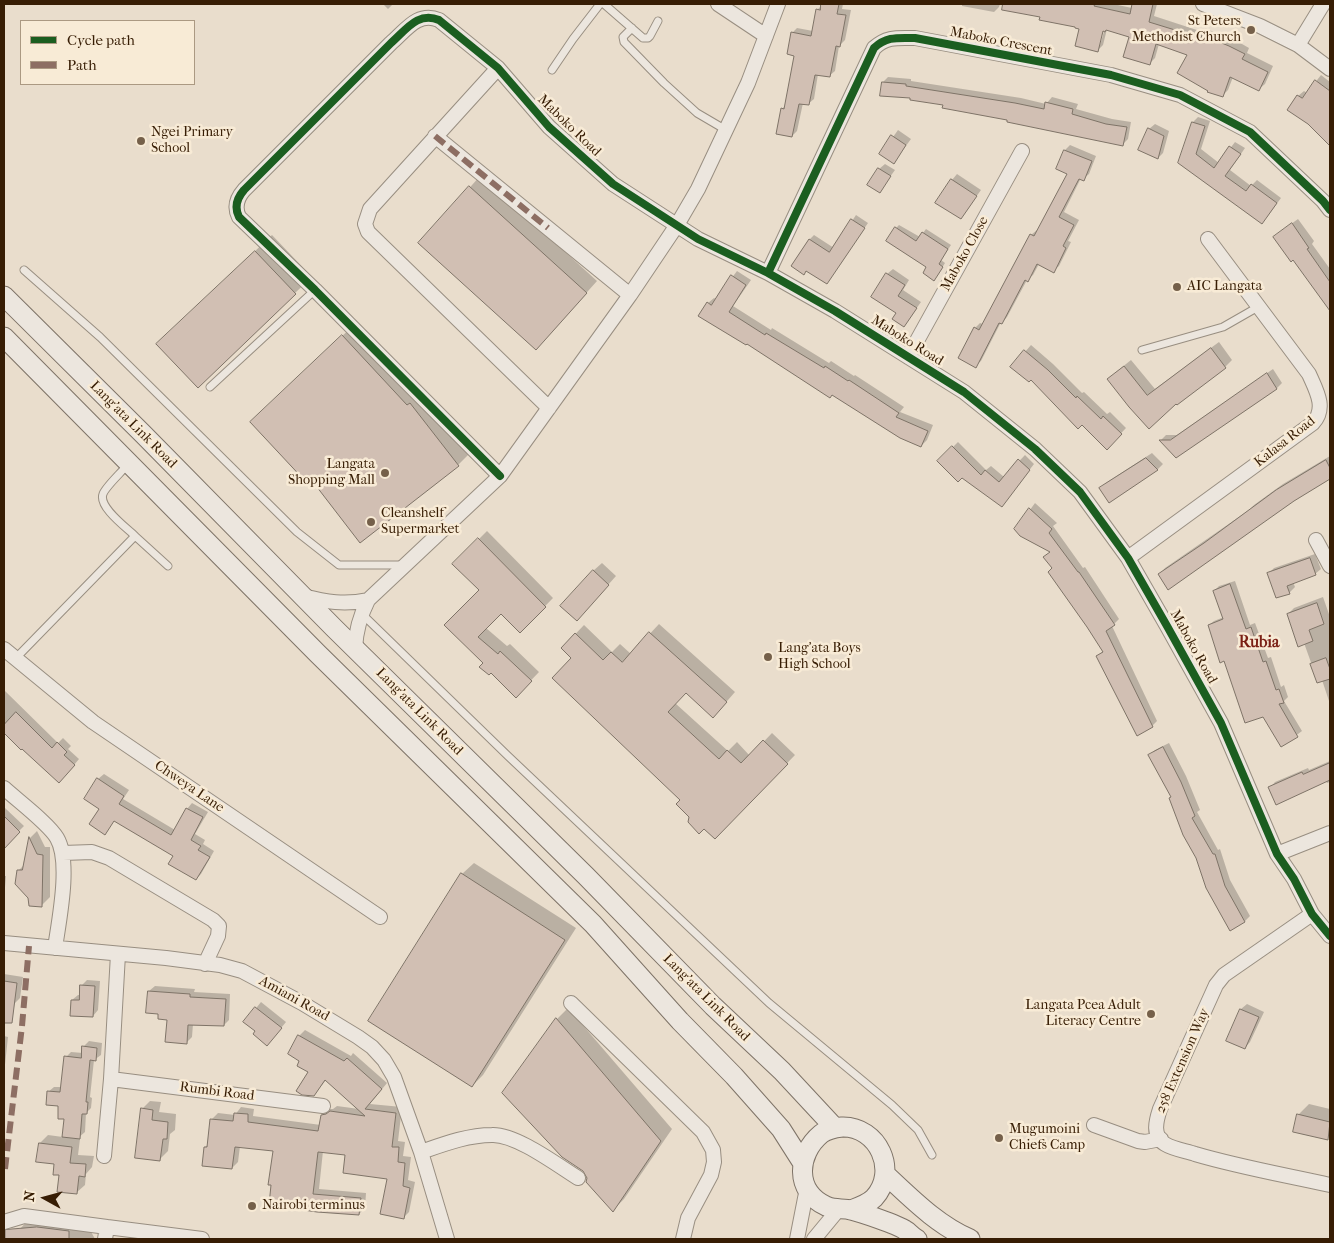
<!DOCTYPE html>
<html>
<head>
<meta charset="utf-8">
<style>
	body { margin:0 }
	#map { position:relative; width:1334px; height:1243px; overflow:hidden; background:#e9ddcc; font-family:"IM FELL French Canon",serif }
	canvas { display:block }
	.frame { position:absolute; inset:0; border:5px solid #371d04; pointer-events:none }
	.legend { position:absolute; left:20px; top:20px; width:175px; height:65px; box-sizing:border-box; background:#f8ebd6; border:1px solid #ab9982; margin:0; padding:6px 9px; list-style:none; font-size:15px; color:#371d04 }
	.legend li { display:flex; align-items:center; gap:10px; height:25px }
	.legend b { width:25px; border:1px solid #ab9982 }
	.north { position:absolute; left:20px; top:1173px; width:50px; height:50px; -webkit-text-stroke:4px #f8ebd6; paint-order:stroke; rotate:277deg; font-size:14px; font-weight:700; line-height:20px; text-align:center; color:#371d04 }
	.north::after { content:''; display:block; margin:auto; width:18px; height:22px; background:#371d04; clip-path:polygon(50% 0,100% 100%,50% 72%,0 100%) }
</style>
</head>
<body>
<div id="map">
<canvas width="1334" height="1243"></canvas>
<div class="frame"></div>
<ul class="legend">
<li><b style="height:6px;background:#1b5e20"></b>Cycle path</li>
<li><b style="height:6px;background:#8d6e63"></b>Path</li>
</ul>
<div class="north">N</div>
</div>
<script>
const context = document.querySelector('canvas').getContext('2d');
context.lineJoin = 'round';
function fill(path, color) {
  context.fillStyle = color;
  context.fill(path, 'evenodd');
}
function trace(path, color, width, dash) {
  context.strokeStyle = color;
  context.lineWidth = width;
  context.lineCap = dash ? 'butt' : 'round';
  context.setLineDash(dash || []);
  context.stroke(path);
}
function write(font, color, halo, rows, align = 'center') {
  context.font = font + ' "IM FELL French Canon",serif';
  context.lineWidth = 5;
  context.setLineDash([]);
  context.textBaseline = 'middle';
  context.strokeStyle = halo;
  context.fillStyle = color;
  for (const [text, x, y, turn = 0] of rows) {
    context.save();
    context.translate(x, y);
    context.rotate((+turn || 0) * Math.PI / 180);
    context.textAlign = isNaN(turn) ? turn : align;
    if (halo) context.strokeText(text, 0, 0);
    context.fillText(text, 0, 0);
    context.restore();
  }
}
const shadow = new Path2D(`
	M383 4H393L388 9Z
	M823 4H843L842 9 851 10 845 40 839 46 835 71 829 76 818 74 814 99 808 104 803 103 797 131 792 136 782 109 786 105 796 55 792 33 797 28 813 31 817 10Z
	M962 4H1000L999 7 994 12 962 6Z
	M1021 4H1113L1132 8 1133 4H1157L1154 16 1206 33 1209 30 1235 40 1249 48 1247 53 1273 66 1265 84 1259 89 1233 77 1228 90 1222 96 1188 55 1159 44 1155 58 1149 64 1131 36 1107 29 1103 45 1097 51 1081 28 1041 16 1020 12ZM1103 25H1106L1100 45H1098Z
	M1321 75 1330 82V93L1325 100 1330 105V144L1308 123 1289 110 1298 96 1304 91 1307 93Z
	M888 77 911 79V81L1021 98 1046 104 1052 97 1078 104 1076 109 1112 119 1131 122 1128 139 1122 145 912 97 883 82Z
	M1198 117 1210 121 1201 149 1219 163 1235 142 1245 148 1230 170 1251 186 1257 180 1281 198 1267 217 1180 163 1193 122Z
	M1155 124 1169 131 1163 153 1158 158 1149 129Z
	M898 130 911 139 894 162 881 154Z
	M1070 145 1096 156 1089 174 1083 179 1081 178 1064 212 1079 220 1068 241 1071 242 1059 266 1053 271 1039 264 1033 275 1027 280 1007 317 1002 323 1001 322 981 361 975 366V328L980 323 983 324 1031 235 1037 230 1039 231 1068 173 1065 150Z
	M885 164 895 170 879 192V169Z
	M957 174 981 190 961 218 952 180Z
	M481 175 597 281 547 337 420 243Z
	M856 215 868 223 827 282 809 240 814 235 834 248Z
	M1298 219 1314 241 1312 244 1330 269V298L1280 232Z
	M899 225 920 237 926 229 951 245 941 260 945 263 937 276 896 228Z
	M272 235 312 277 295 293 175 327Z
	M893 269 909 280 903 290 921 302 904 326 898 313 887 274Z
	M737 271 751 280 733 306 771 330 772 328 829 363 831 361 854 376 855 375 904 407 900 412 933 425 927 440 921 446 700 316 708 303 714 298 716 299Z
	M357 322 422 392 425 390 472 451 458 465 266 408Z
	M1219 342 1232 360 1225 367 1176 402 1149 427 1116 372 1131 360 1155 389Z
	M1031 345 1053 364 1082 393 1084 392 1107 414 1110 412 1126 428 1107 448 1031 379 1012 367Z
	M1273 369 1282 383 1277 388 1176 456 1161 440 1166 435H1177Z
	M958 442 986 470 991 466 1004 477 1025 455 1034 464 1002 506 939 461Z
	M1152 453 1163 464 1158 469 1109 501 1101 488 1106 483Z
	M1330 456V478L1160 574 1165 568 1249 510 1254 505 1283 484Z
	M1035 503 1057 523 1053 526 1083 568 1085 567 1119 619 1112 626 1157 721 1152 726 1097 656 1103 651 1054 567 1052 551 1016 529Z
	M487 531 553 598 520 632 501 613 486 628 507 646 510 644 539 672 516 696 446 625 481 590 454 564Z
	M1315 554 1321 569 1315 574 1293 582 1295 587 1289 593 1269 573 1274 568Z
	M602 563 616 576 585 611 593 571Z
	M1235 581 1250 625 1255 623 1268 658 1271 657 1281 687 1284 685 1288 697 1284 701 1302 731 1282 746 1263 715 1225 660 1209 625 1214 621 1224 617 1214 591 1219 586Z
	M1323 597 1330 617V704L1322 680 1318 682 1304 643 1288 614 1294 608Z
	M659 624 735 692 721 708 686 692 675 703 728 751 737 742 750 756 772 733 795 755 715 838 691 817 681 800 573 658 562 648 584 625 612 652 620 644 631 654Z
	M4 690 58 743 63 738 71 746 68 749 79 759 65 776 21 749 4 732Z
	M1169 743 1186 776 1200 810 1197 812 1218 850 1220 849 1230 880 1250 916 1245 921 1231 929 1172 797 1149 756 1155 750Z
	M1330 761V782L1327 783 1326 781 1270 788 1275 782 1308 768 1309 770Z
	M104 774 129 790 123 799 175 830 187 809 192 803 208 812 195 834 205 840 203 844 214 851 201 874 196 879 175 856 115 820 104 833 98 779Z
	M5 808 24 826 7 843H4V809Z
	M37 831 45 847H50V897L42 905 29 897 18 871 24 865 30 838Z
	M474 863 576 928 483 1075 472 1086 462 874Z
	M4 876H6L4 899Z
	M4 974 23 977 20 998 13 1005 4 1007Z
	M87 980 100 981 98 1010 93 1016 72 1000 78 995H81V986Z
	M155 986 195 989 194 992 230 994 229 1020 224 1025 193 1024 192 1037 186 1043 168 1019 160 1013 149 991Z
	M261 1002 286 1022 272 1039 257 1031 245 1022Z
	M1247 1004 1264 1012 1250 1042 1245 1048 1228 1040 1241 1009Z
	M568 1008 672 1129 624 1199 613 1210 588 1178 557 1019Z
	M305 1030 351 1056 353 1053 387 1083 370 1104 402 1107 398 1141 405 1142 403 1156 411 1157 408 1180 415 1182 409 1212 403 1218 389 1178 347 1154 323 1151 319 1189 366 1193 365 1208 359 1214 270 1204 274 1150 240 1146 238 1162 232 1168 205 1147 209 1144 212 1119 218 1113 235 1115 241 1107 254 1109 253 1116 321 1125 322 1115 328 1109H333L337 1106 359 1109 326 1080 314 1095 310 1072 301 1060 299 1036Z
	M4 1036 8 1037 4 1074Z
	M89 1041 102 1043 101 1055 94 1060 90 1097 92 1098 91 1108 86 1113 85 1132 78 1138 80 1139 78 1155 94 1156 92 1167 86 1174 85 1185 76 1193 60 1174 56 1163 40 1143 48 1135 63 1137 65 1118 60 1105 48 1092 54 1087H62L66 1057 71 1052 83 1053V1047Z
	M150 1101 161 1102 159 1112 176 1114 175 1130 170 1134 168 1151 160 1159 142 1109Z
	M1309 1104 1330 1109V1136L1327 1139 1298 1115Z
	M30 1218 89 1228 95 1239H18L19 1230Z`);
const building = new Path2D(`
	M821 4H839L837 14 846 15 840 47 836 46 830 77 815 75 809 105 799 104 792 137 776 134 781 108 784 109 794 56 787 54 791 32 811 36 816 9 820 10Z
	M1003 4H1095L1094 6 1130 14 1132 4H1153L1149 22 1201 38 1202 35 1229 46 1245 54 1242 59 1268 72 1259 91 1230 77 1223 97 1207 92 1208 91 1177 73 1187 55 1156 44 1150 65 1123 57 1129 37 1106 30 1105 32 1103 31 1098 52 1075 46 1079 29 1075 28V27L1039 20 1040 17 1002 10Z
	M1315 80 1330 91V146L1308 124 1287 110 1297 95 1302 98Z
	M882 82 906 84V86L1015 103 1044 109 1045 102 1073 109 1072 114 1106 124 1127 127 1123 146 1007 122V120L942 108 943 105 910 100V98L880 96Z
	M1192 122 1205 126 1196 154 1214 168 1229 146 1241 154 1225 176 1246 191 1251 184 1277 203 1262 224 1178 163Z
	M1148 128 1164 136 1158 159 1138 150Z
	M891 135 906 145 894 164 879 154Z
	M1064 150 1092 161 1084 181 1079 179 1059 217 1074 225 1063 246 1066 248 1054 273 1037 264 1028 282 1025 280 1002 324 999 323 976 368 958 358 974 327 979 330 1030 234 1034 236 1067 174 1056 169Z
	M878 168 891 176 880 193 867 185Z
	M951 179 977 196 961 219 935 203Z
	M469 186 587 293 536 350 418 243Z
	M851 219 865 228 827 284 806 271 804 275 791 266 809 239 829 252Z
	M1292 223 1309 248 1307 249 1330 282V311L1293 260 1291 262 1273 237Z
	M895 227 916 241 922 232 948 249 939 264 943 267 934 281 923 273 926 267 886 241Z
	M255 251 296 294 198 388 156 344Z
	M886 273 905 285 898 296 917 308 904 327 892 319 896 313 871 297Z
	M731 275 746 285 729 312 765 335 766 333 824 368 825 366 848 381 849 380 899 413 896 417 928 431 921 447 900 438 832 395 830 398 747 344 746 345 698 316 707 302 711 305Z
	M342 335 407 405 410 403 459 466 360 543 310 478 306 482 250 422Z
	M1211 348 1226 368 1177 405 1176 404 1149 429 1129 407 1107 379 1124 366 1147 395Z
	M1024 350 1048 370 1076 398 1077 396 1101 419 1103 416 1122 434 1107 450 1082 425 1078 429 1031 380 1029 382 1010 367Z
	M1267 373 1277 389 1176 458 1159 440H1170Z
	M952 446 981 475 985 470 999 482 1018 459 1030 470 1002 507 962 478 958 482 937 461Z
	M1146 458 1158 470 1109 503 1099 488Z
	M1326 460 1330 468V479L1294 501 1168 590 1158 574 1204 543 1276 490Z
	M1029 508 1052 529 1049 533 1078 572H1079L1115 625 1106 631 1153 727 1137 736 1096 656 1103 652 1087 627 1048 572 1052 568 1043 557 1050 552 1020 536 1014 529Z
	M478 538 546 607 520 633 501 614 478 637 498 654 500 651 532 681 516 698 491 673 489 675 479 667 483 663 444 625 479 590 452 564Z
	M1310 558 1316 575 1287 586 1290 594 1276 598 1267 573Z
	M593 570 609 585 577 621 560 606Z
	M1230 584 1246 629 1251 627 1263 662 1266 661 1276 690 1279 689 1284 703 1279 704 1298 737 1281 747 1263 717 1245 723 1224 661 1220 663 1208 625 1223 619 1213 591Z
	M1317 603 1324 624 1309 630 1313 641 1298 647 1287 614Z
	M649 632 727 702 713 718 686 693 668 712 719 759 727 750 741 763 763 740 788 764 715 839 704 829 699 834 688 822 689 817 676 804 680 800 552 678 571 658 561 648 575 633 603 660 611 652 622 662Z
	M1326 658 1330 669V679L1317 683 1310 664Z
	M16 712 52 748 57 742 67 752 64 755 75 765 59 783 22 749 21 750 4 733V725Z
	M1163 747 1181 782 1195 816 1192 818 1213 854H1215L1225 886 1245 922 1230 931 1206 888 1196 858 1183 835 1169 798 1171 797 1148 755Z
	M1330 763V780L1276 805 1268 787 1302 772 1303 774Z
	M97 778 124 796 119 804 171 835 186 808 203 817 191 840 201 846 198 850 210 857 196 880 168 864 173 856 114 821 105 835 89 824 99 809 84 799Z
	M4 816 20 832 4 849Z
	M29 837 37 854 43 855 42 907 29 906 28 898 15 884 17 870H22Z
	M461 873 565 940 472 1087 368 1021Z
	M4 981 17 983 12 1023H4Z
	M80 985 95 986 93 1017 70 1016 71 1000H79Z
	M148 991 190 994V997L226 999 224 1026 188 1025 187 1044 165 1042 167 1020 158 1019V1014L146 1013Z
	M255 1007 282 1028 267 1046 253 1034 255 1031 243 1022Z
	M1240 1009 1259 1017 1245 1049 1226 1041Z
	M556 1018 661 1141 613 1212 586 1182 587 1178 583 1171 562 1157 502 1093Z
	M298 1035 344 1061 347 1058 382 1089 365 1109 396 1113 392 1147H399L398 1162 405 1163 403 1186 410 1188 404 1219 380 1214 387 1179 343 1173 345 1155 318 1152 313 1194 361 1198 359 1215 317 1212 269 1205 271 1185H268L273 1151 235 1147 232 1169 202 1166 204 1147H207L210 1119 233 1121 234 1113 248 1114V1122L318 1131 321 1115 326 1114 330 1111 365 1116 325 1080 314 1096 302 1095 296 1091 308 1072 297 1066 299 1061 288 1054Z
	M82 1046 97 1048 96 1061 90 1060 86 1102H88L87 1114H82L80 1139 62 1137 64 1119H58V1106L46 1105 47 1091 60 1092 64 1056 81 1058Z
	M141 1108 153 1110 152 1120 168 1122 167 1139H163L160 1161 135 1158Z
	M1297 1114 1330 1122 1328 1140 1293 1132Z
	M39 1143 72 1147 70 1163 86 1164 85 1177 79 1176 77 1194 57 1192 59 1175H53L54 1164 36 1162Z
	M37 1227 69 1231V1239H5V1230Z`);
const lane = new Path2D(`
	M604 4 643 38H648L650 36 658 21
	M632 28 623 37 624 42 664 83 697 113 726 130
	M552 70 573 39 600 4
	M24 270 100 337 297 532 339 565H403
	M1142 350 1223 327 1258 307
	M210 387 315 290
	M135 536 168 566
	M361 613 508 756 769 1003 892 1105 918 1130 932 1155
	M15 659 135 536C127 528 98 507 103 494 106 486 122 472 128 464`);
const street = new Path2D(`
	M718 4 766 36
	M1203 4 1260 26 1298 45 1330 69
	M1298 45 1323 4
	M498 68 370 209 365 224 368 232 549 408
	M435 136 630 295
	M768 273 874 48C887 36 898 38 915 38L1111 75 1180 95 1250 132 1323 201 1330 210
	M908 357 1022 151
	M500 476 315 290 239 217C234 207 237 198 244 190L391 43C406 30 418 11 439 20L498 68 549 127 613 184 698 239 768 273 835 311 964 392 1035 449 1080 492 1128 558 1167 626 1221 723 1277 854 1294 879 1312 914 1330 936
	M1316 540 1330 566
	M1128 558 1313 423C1327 408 1316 390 1309 374L1208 239
	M303 596C326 602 345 605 368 600
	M355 648C356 630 360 616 368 600L500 476 630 295 677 225 698 189 748 83 778 4
	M4 649 93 722 380 917
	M4 788C17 800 49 824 57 838 71 862 59 920 55 948
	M63 853 92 852 109 858 213 920 219 926 218 936 205 964
	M1277 854 1330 833
	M1312 914 1224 975 1216 985 1160 1109C1156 1121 1152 1136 1165 1144 1173 1149 1186 1151 1195 1154 1239 1167 1285 1175 1330 1185
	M4 943 166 958 220 965 242 971 302 1003 358 1037 372 1047 384 1060 394 1077 421 1152 447 1239
	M571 1003 703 1132 713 1150 714 1162 711 1175 688 1218 683 1239
	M111 1079 323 1106
	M1094 1125 1138 1141 1145 1142 1161 1139
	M421 1152C444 1144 468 1135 492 1135 516 1134 557 1165 578 1178
	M104 1156 111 1079 118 954
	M4 1222 24 1216 107 1227
	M105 1239 107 1227 202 1239
	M797 1239 807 1188
	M814 1239 838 1210`);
const secondary = new Path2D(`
	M4 296 143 434 334 628 586 876 713 1006 782 1071 835 1128
	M4 337 318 654 593 924 680 1021 734 1076 781 1129 802 1162
	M885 1174C911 1198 937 1225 970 1239
	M851 1210C859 1207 868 1204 874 1198 899 1171 878 1126 842 1127 834 1128 827 1129 821 1134 797 1154 794 1191 826 1206 834 1210 843 1208 851 1210 860 1212 898 1225 905 1230 909 1232 912 1237 917 1239`);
const quiet = new Path2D(`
	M435 136 548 228
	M5 1169 22 1026 29 946`);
const cycleway = new Path2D(`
	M768 273 874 48C887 36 898 38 915 38L1111 75 1180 95 1250 132 1323 201 1330 210
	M500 476 315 290 239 217C234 207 237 198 244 190L391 43C406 30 418 11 439 20L498 68 549 127 613 184 698 239 768 273 835 311 964 392 1035 449 1080 492 1128 558 1167 626 1221 723 1277 854 1294 879 1312 914 1330 936`);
const markers = [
	[1251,30,5,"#75604a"],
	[141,141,5,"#75604a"],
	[1177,287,5,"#75604a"],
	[385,473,5,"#75604a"],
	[371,522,5,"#75604a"],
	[768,657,5,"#75604a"],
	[1151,1014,5,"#75604a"],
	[999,1138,5,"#75604a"],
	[252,1206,5,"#75604a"]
];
const poiNames = [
	["St Peters",1241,22,"right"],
	["Methodist Church",1241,38,"right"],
	["Ngei Primary",151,133],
	["School",151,149],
	["AIC Langata",1187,287],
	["Langata",375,465,"right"],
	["Shopping Mall",375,481,"right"],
	["Cleanshelf",381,514],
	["Supermarket",381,530],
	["Lang'ata Boys",778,649],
	["High School",778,665],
	["Langata Pcea Adult",1141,1006,"right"],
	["Literacy Centre",1141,1022,"right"],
	["Mugumoini",1009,1130],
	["Chiefs Camp",1009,1146],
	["Nairobi terminus",262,1206]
];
const streetNames = [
	["Maboko Crescent",1001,42,11],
	["Maboko Road",569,126,44],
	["Maboko Close",965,254,-61],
	["Maboko Road",907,341,32],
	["Lang'ata Link Road",133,425,45],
	["Kalasa Road",1285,442,-38],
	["Maboko Road",1193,647,61],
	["Lang'ata Link Road",419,712,45],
	["Chweya Lane",189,787,34],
	["Lang'ata Link Road",706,998,45],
	["Amiani Road",294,999,29],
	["258 Extension Way",1183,1061,-66],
	["Rumbi Road",217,1092,7]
];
const quarterNames = [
	["Rubia",1259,643]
];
fill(shadow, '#0003');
fill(building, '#d1bfb3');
trace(building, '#7e7367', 1);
trace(lane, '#988e81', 9);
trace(street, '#988e81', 16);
trace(secondary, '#7e7367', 21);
trace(lane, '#ece6de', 7);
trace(street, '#ece6de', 14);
trace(secondary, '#ece6de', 19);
trace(quiet, '#8d6e63', 6, [12, 6]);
trace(cycleway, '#1b5e20', 8);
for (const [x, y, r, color] of markers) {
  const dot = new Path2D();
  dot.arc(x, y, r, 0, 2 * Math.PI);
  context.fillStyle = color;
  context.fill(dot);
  trace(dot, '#f8ebd6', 2);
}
write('14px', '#371d04', '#f8ebd6', poiNames, 'left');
write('14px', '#371d04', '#f8ebd6', streetNames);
write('bold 16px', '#7a1f14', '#f8ebd6', quarterNames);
</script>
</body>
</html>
